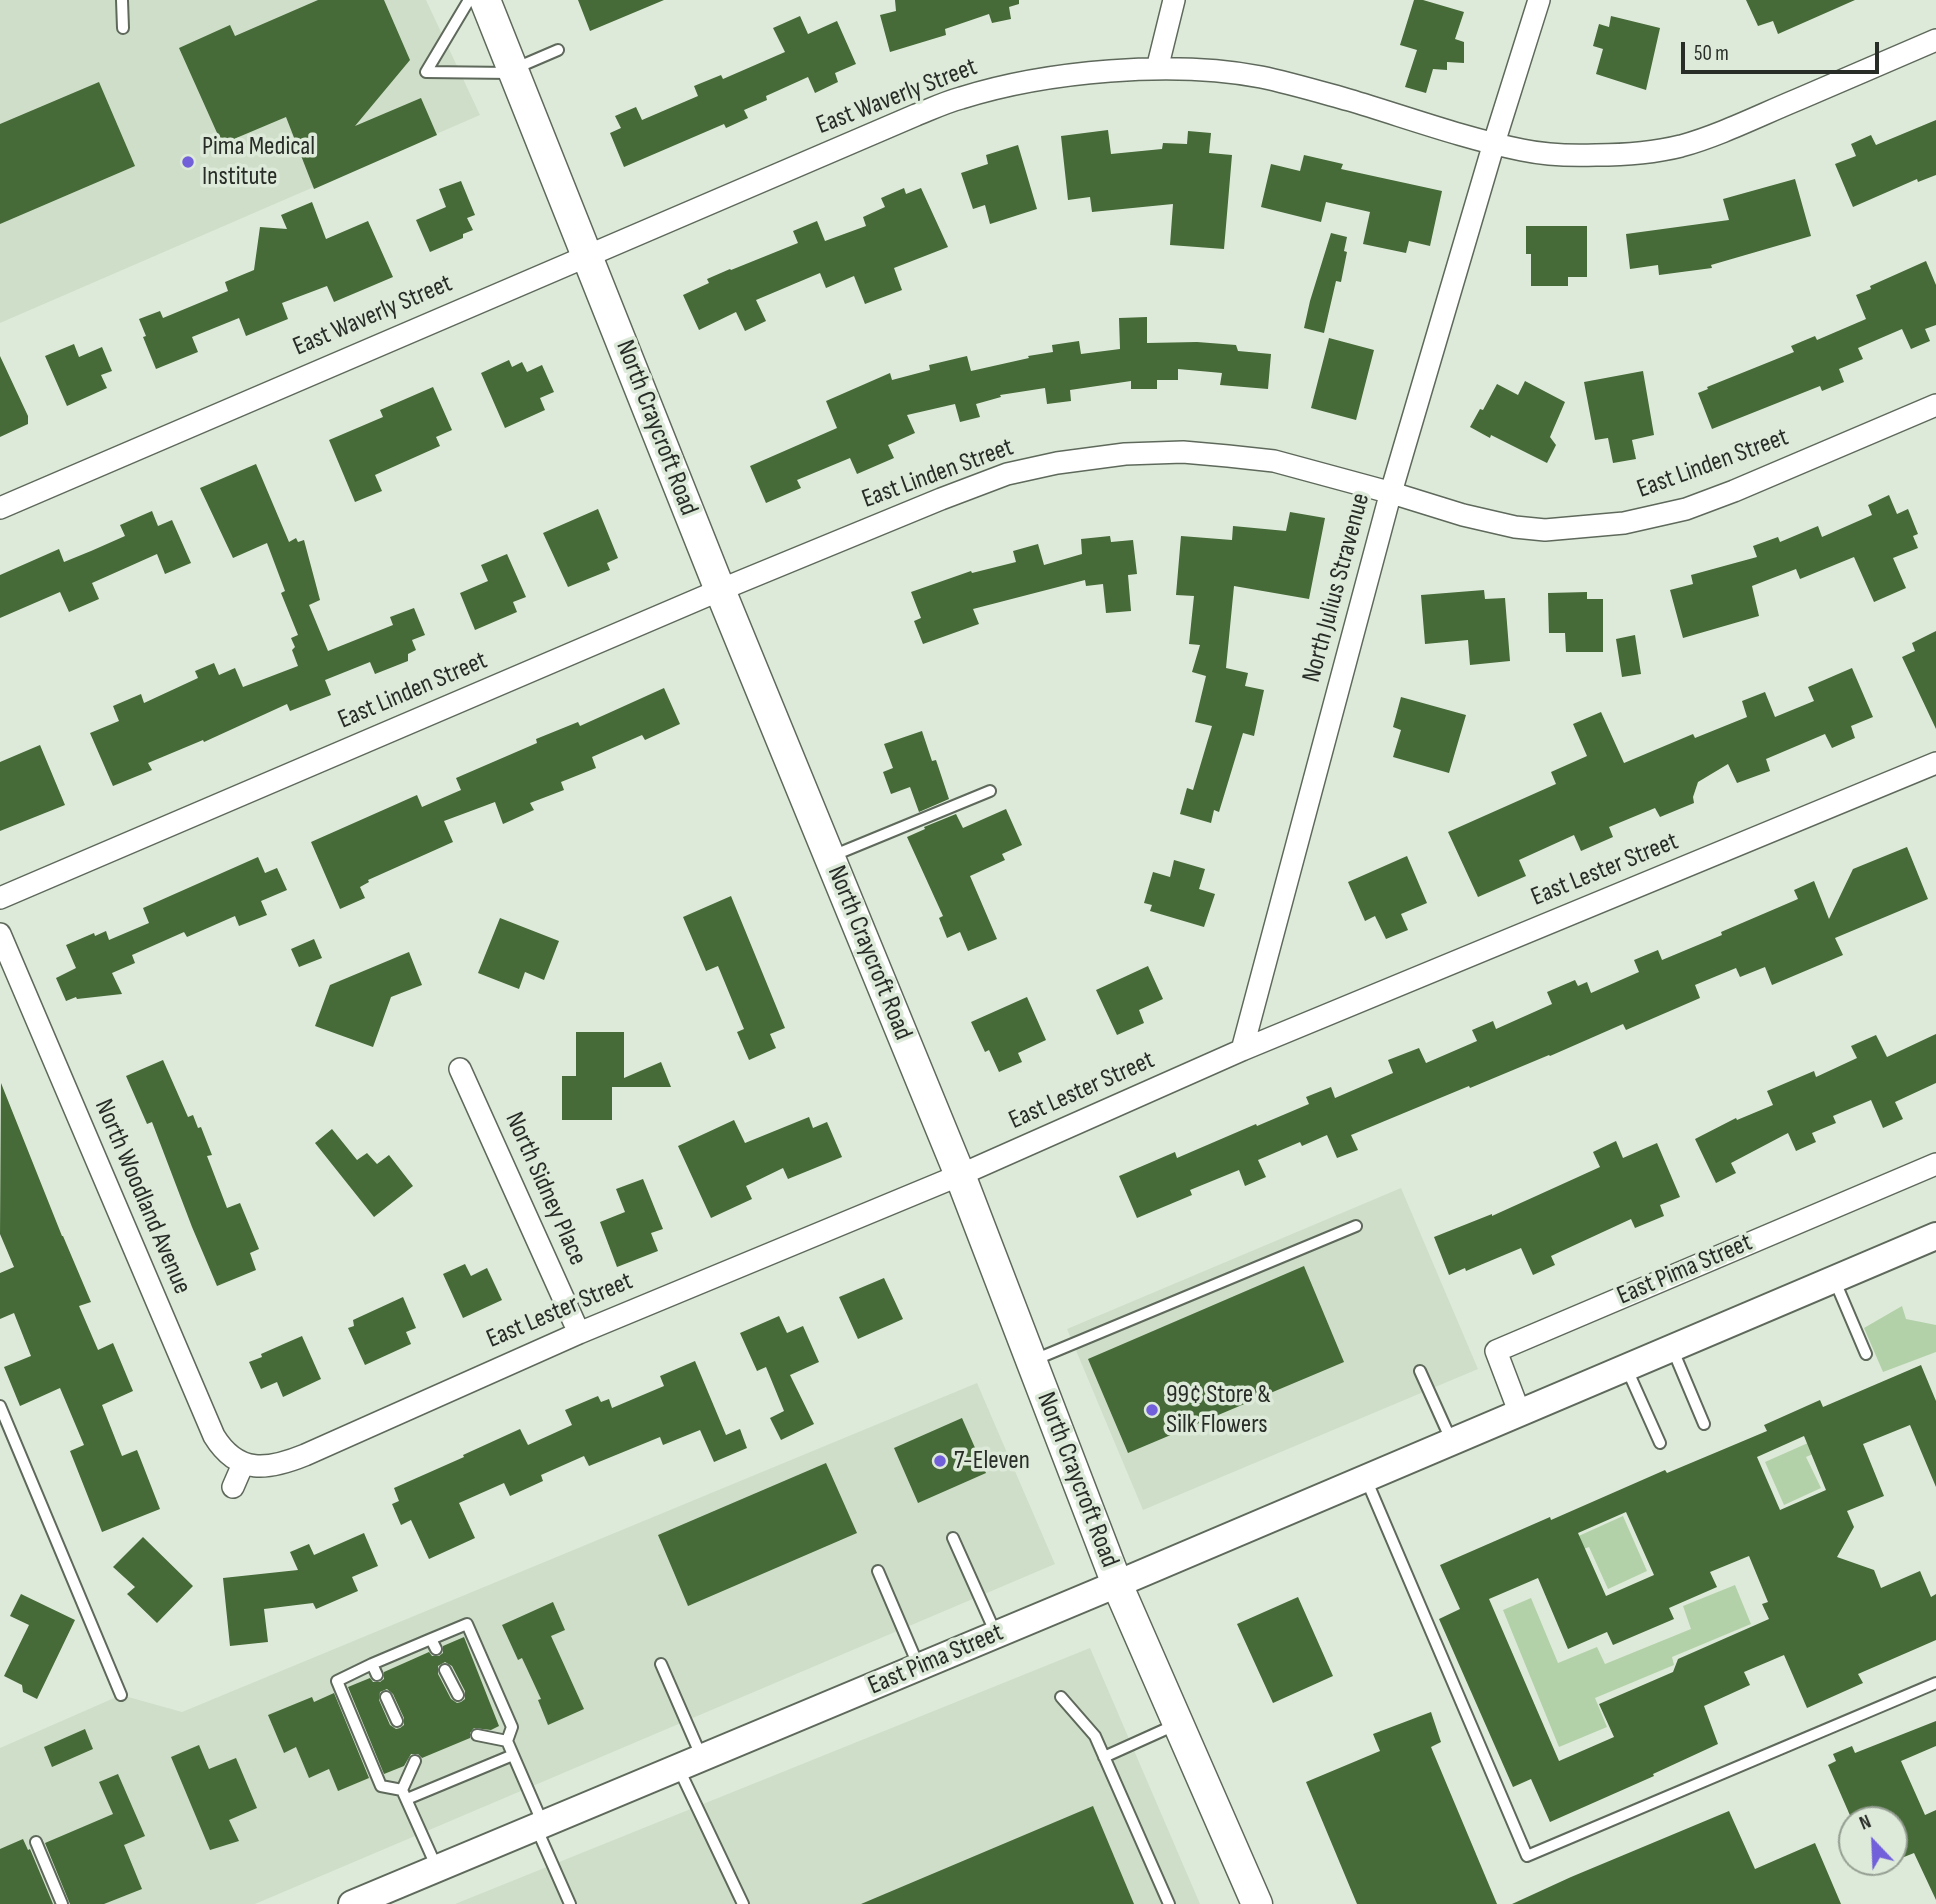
<!DOCTYPE html>
<html>
<head>
<meta charset="utf-8">
<style>
	body { margin:0 }
	#map { position:relative; width:1936px; height:1904px; overflow:hidden; background:#ddead9; font-family:"Sofia Sans Condensed",sans-serif }
	canvas { display:block }
	.north { position:absolute; left:1838px; top:1806px; width:70px; height:70px; box-sizing:border-box; background:#ddead9; border:2px solid #959e92; border-radius:50%; rotate:337deg; font-size:19px; font-weight:700; line-height:28px; text-align:center; color:#282d27 }
	.north::after { content:''; display:block; margin:auto; width:24px; height:32px; background:#7160da; clip-path:polygon(50% 0,100% 100%,50% 72%,0 100%) }
	.scale { position:absolute; left:1681px; top:42px; width:198px; height:32px; box-sizing:border-box; border:4px solid #282d27; border-top:0; padding-left:9px; font-size:21px; line-height:24px; white-space:nowrap; color:#282d27; -webkit-text-stroke:5px #ddead9; paint-order:stroke }
</style>
</head>
<body>
<div id="map">
<canvas width="1936" height="1904"></canvas>
<div class="north">N</div>
<div class="scale">50 m</div>
</div>
<script>
const context = document.querySelector('canvas').getContext('2d');
context.lineJoin = 'round';
function fill(path, color) {
  context.fillStyle = color;
  context.fill(path, 'evenodd');
}
function trace(path, color, width, dash) {
  context.strokeStyle = color;
  context.lineWidth = width;
  context.lineCap = dash ? 'butt' : 'round';
  context.setLineDash(dash || []);
  context.stroke(path);
}
function write(font, color, halo, rows, align = 'center') {
  context.font = font + ' "Sofia Sans Condensed",sans-serif';
  context.lineWidth = 7;
  context.setLineDash([]);
  context.textBaseline = 'middle';
  context.strokeStyle = halo;
  context.fillStyle = color;
  for (const [text, x, y, turn = 0] of rows) {
    context.save();
    context.translate(x, y);
    context.rotate((+turn || 0) * Math.PI / 180);
    context.textAlign = isNaN(turn) ? turn : align;
    if (halo) context.strokeText(text, 0, 0);
    context.fillText(text, 0, 0);
    context.restore();
  }
}
const built = new Path2D(`
	M0 0H426L480 115 0 323Z
	M1401 1188 1478 1369 1143 1510 1067 1329Z
	M977 1383 1055 1564 255 1904H0V1748L121 1695 182 1712Z
	M1090 1648 1200 1904H455Z`);
const green = new Path2D(`
	M1902 1306 1906 1319 1936 1325V1352L1883 1372 1864 1328Z
	M1835 1431 1840 1442 1806 1457 1821 1488 1784 1505 1765 1462Z
	M1623 1516 1647 1571 1608 1589 1589 1547 1578 1551 1572 1539Z
	M1735 1585 1751 1624 1672 1657 1674 1665 1595 1698 1607 1727 1559 1747 1503 1610 1531 1598 1558 1663 1597 1647 1605 1664 1691 1629 1683 1606Z`);
const building = new Path2D(`
	M318 0H384L410 60 355 126 421 98 437 135 314 189 286 117 222 144 179 48 230 25 235 36Z
	M578 0H664L590 31Z
	M895 0H1019V4L1009 7 1011 19 992 23 989 14 945 29 946 35 890 52 880 15 896 11Z
	M1414 0H1423L1464 12 1455 39 1464 42V63L1447 62V70L1433 69 1426 93 1405 87 1417 50 1400 45Z
	M1746 0H1855L1778 34 1773 21 1758 26Z
	M800 16 808 34 837 21 856 64 835 73 838 82 815 93 808 77 766 96 767 100 744 110 748 118 726 128 724 124 624 167 610 133 621 128 615 116 636 107 642 120 698 96 694 86 721 75 723 79 785 52 773 28Z
	M1611 16 1660 28 1646 90 1596 74 1603 49 1593 46 1599 24 1609 27Z
	M99 82 135 166 0 224V124Z
	M1936 120V175L1918 182 1917 179 1853 207 1835 164 1856 156 1851 144 1871 135 1876 145Z
	M1108 130 1111 154 1162 149 1163 143 1187 144 1188 131 1211 133 1209 153 1232 155 1224 249 1170 245 1173 204 1092 212 1090 197 1068 200 1061 136Z
	M1018 145 1037 209 990 224 985 205 973 209 961 173 988 164 986 155Z
	M1304 155 1343 164 1341 169 1442 191 1430 246 1409 241 1406 253 1363 244 1370 212 1326 202 1321 222 1261 207 1271 164 1300 171Z
	M1795 179 1811 236 1711 265 1712 268 1659 275 1658 265 1630 269 1626 234 1729 220 1723 199Z
	M461 181 475 215 467 218 473 230 463 234V238L430 252 416 220 446 207 439 189Z
	M904 188 906 194 921 188 948 247 894 268 902 290 865 304 854 276 826 288 820 273 756 300 766 321 745 331 736 312 699 330 683 295 709 283 707 279 730 269 731 270 798 243 793 231 817 221 825 241 866 226 863 217 885 207 881 198Z
	M312 202 326 239 368 221 393 277 334 302 327 286 282 303 288 319 246 336 239 318 192 337 198 352 156 369 143 337 146 336 139 319 160 311 163 318 228 291 225 282 254 270 260 227 287 229 281 215Z
	M1526 226H1587V277H1568V286H1531V254H1526Z
	M1331 233 1347 237 1344 251 1347 252 1341 282 1336 281 1324 333 1304 328 1310 301Z
	M1926 261 1936 285V325L1925 329 1930 341 1911 349 1902 329 1858 348 1863 359 1839 369 1844 382 1822 391 1820 386 1712 429 1698 393 1708 389 1707 387 1794 352 1791 346 1815 336 1817 340 1866 319 1856 295 1871 289 1870 286Z
	M1147 317V343L1197 342 1236 345 1238 351 1271 354 1268 389 1220 385 1222 373 1178 369V380H1157V389H1131V381L1070 390 1071 401 1047 404 1045 388 1000 395 1001 397 976 404 980 417 960 422 955 404 907 415 915 433 888 445 894 458 857 474 850 458 797 480 801 488 766 503 750 466 837 428 826 401 890 373 892 380 930 370 929 365 967 356 971 371 1029 358 1028 356 1053 352 1052 345 1079 341 1081 354 1120 349 1119 318Z
	M1329 338 1374 350 1356 420 1311 408Z
	M74 344 79 357 102 347 112 371 101 375 107 388 67 406 45 356Z
	M0 356 28 416V424L0 437Z
	M509 360 512 367 522 362 527 372 542 365 554 392 540 398 545 410 505 428 481 373Z
	M1643 371 1654 435 1632 440 1636 459 1613 463 1608 438 1595 440 1584 382Z
	M1525 381 1565 402 1550 437 1556 445 1547 463 1491 435 1490 438 1470 427 1480 409 1483 410 1497 384 1518 395Z
	M433 387 452 430 436 437 440 446 375 475 382 491 355 502 329 440 383 417 380 410Z
	M256 464 289 542 296 538 298 542 304 540 320 600 309 605 328 651 393 625 390 617 414 608 425 635 412 640 416 650 408 654V661L375 674 370 662 325 680 331 695 290 711 287 704 204 742 203 740 148 763 152 770 113 786 90 733 119 721 113 706 141 694 144 703 198 678 195 671 214 663 219 675 235 668 243 687 298 666 292 650 295 647 291 638 298 635 281 593 285 591 267 543 233 558 200 488Z
	M1889 495 1897 514 1908 509 1918 534 1913 536 1918 548 1893 558 1906 588 1874 602 1854 557 1800 579 1796 569 1752 586 1759 616 1683 638 1670 590 1693 584 1691 575 1757 557 1753 546 1778 537 1780 542 1818 526 1822 537 1872 515 1868 505Z
	M598 509 618 558 607 563 610 570 568 587 543 533Z
	M152 511 158 526 172 520 191 563 165 574 157 554 92 583 99 599 69 612 60 592 0 618V575L59 549 64 562 91 551 125 536 120 525Z
	M1290 512 1325 518 1309 599 1234 586 1226 668 1248 673 1245 686 1264 690 1254 736 1243 733 1219 812 1214 810 1211 823 1180 814 1187 788 1193 790 1212 726 1195 722 1206 676 1192 672 1200 645 1189 644 1194 596 1176 595 1181 536 1232 540 1233 526 1286 531Z
	M1110 536 1111 542 1133 540 1137 574 1128 575 1131 611 1106 613 1103 584 1086 586 1085 580 973 609 979 624 923 644 914 621 921 618 911 592 971 571 972 573 1016 562 1013 551 1038 544 1044 565 1082 554 1081 539Z
	M507 554 526 597 513 602 517 612 475 630 460 593 488 581 481 565Z
	M1484 590 1485 599 1505 598 1510 661 1470 665 1468 640 1425 644 1421 595Z
	M1587 592V599H1603V652H1566L1565 633H1549L1548 593Z
	M1936 631V729L1902 657 1915 651 1912 643Z
	M1635 635 1641 674 1622 677 1616 639Z
	M1852 668 1873 717 1851 726 1855 738 1832 748 1825 734 1766 759 1770 771 1737 783 1728 764 1698 782 1693 797 1694 803 1660 817 1655 808 1609 827 1613 837 1581 851 1574 835 1519 860 1526 876 1478 897 1448 832 1556 784 1551 772 1587 756 1573 724 1601 712 1624 763 1693 734 1695 738 1747 717 1742 701 1765 692 1775 717 1814 701 1808 687Z
	M664 688 680 724 645 740 642 735 592 757 596 768 561 782 564 790 530 803 534 810 503 824 495 802 444 821 453 842 368 880 369 882 360 887 365 898 340 909 311 842 417 795 422 807 461 790 456 778 537 743 536 739 578 722 580 726Z
	M1401 697 1466 715 1449 773 1393 757 1401 730 1393 727Z
	M922 731 932 761 936 760 949 799 919 812 910 787 891 794 883 772 893 768 884 744Z
	M40 745 65 805 0 831V762Z
	M1006 809 1022 845 1002 854 1005 860 970 876 997 939 968 951 960 932 947 938 939 918 943 916 907 837 925 829 924 827 956 814 963 828Z
	M1907 847 1928 899 1835 938 1843 955 1772 985 1765 967 1740 977 1736 968 1695 985 1700 998 1626 1030 1623 1024 1550 1056 1549 1055 1470 1088 1469 1086 1351 1135 1358 1150 1337 1158 1327 1135 1302 1146 1300 1142 1258 1160 1266 1177 1245 1186 1239 1170 1190 1190 1192 1195 1137 1218 1119 1176 1175 1152 1177 1158 1256 1124 1257 1126 1309 1104 1306 1097 1331 1087 1335 1098 1393 1073 1388 1060 1419 1048 1426 1063 1477 1041 1472 1030 1493 1021 1496 1029 1552 1004 1547 992 1575 980 1578 986 1587 982 1591 993 1639 972 1634 960 1658 950 1662 960 1722 935 1721 932 1798 899 1794 890 1814 881 1829 919 1853 869Z
	M1407 856 1427 903 1401 914 1408 930 1386 939 1375 916 1365 921 1348 882Z
	M258 857 265 873 277 868 287 890 261 901 267 915 239 926 235 916 187 937 184 932 132 955 135 963 112 973 122 994 77 999 76 997 66 1001 56 978 76 968 66 945 94 933 95 936 106 931 109 940 149 923 143 908Z
	M1174 860 1205 869 1199 889 1215 894 1204 927 1150 911 1152 905 1144 903 1153 872 1170 877Z
	M731 896 785 1028 770 1034 776 1048 749 1060 737 1032 744 1029 718 966 706 971 683 917Z
	M500 918 559 941 544 980 525 972 519 989 478 973Z
	M314 939 322 958 299 967 291 949Z
	M409 952 422 985 391 997 373 1047 315 1026 330 985Z
	M1148 966 1163 999 1139 1010 1144 1023 1117 1035 1096 990Z
	M1027 997 1046 1040 1018 1053 1022 1062 999 1072 989 1050 985 1052 971 1022Z
	M576 1032H624V1078L661 1062 671 1087H612V1120H562V1076H576Z
	M1936 1034V1083L1895 1102 1903 1119 1883 1128 1871 1100 1833 1116 1836 1123 1812 1133 1816 1142 1796 1151 1788 1133 1731 1163 1736 1173 1716 1183 1695 1139 1736 1118 1737 1120 1773 1105 1767 1091 1814 1071 1816 1077 1857 1058 1851 1046 1876 1035 1887 1057Z
	M163 1060 188 1117 193 1115 198 1128 201 1127 212 1155 207 1156 227 1208 240 1203 259 1249 250 1253 256 1270 217 1286 192 1227 152 1122 147 1124 126 1076Z
	M1 1083 62 1236H63L91 1302 79 1306 98 1350 113 1343 133 1391 102 1405 122 1456 137 1450 160 1509 102 1532 70 1451 84 1445 60 1388 20 1406 4 1367 31 1356 14 1313 0 1319V1273L14 1267 0 1234Z
	M809 1117 813 1128 827 1122 842 1157 788 1179 783 1168 746 1186 752 1199 711 1218 678 1146 734 1120 745 1143Z
	M332 1129 357 1160 367 1153 377 1164 389 1155 413 1186 374 1217 315 1143Z
	M1616 1141 1623 1158 1657 1143 1680 1197 1660 1205 1664 1216 1635 1228 1631 1219 1551 1256 1555 1265 1533 1275 1521 1248 1466 1271 1465 1268 1449 1275 1434 1237 1492 1214V1216L1600 1167 1593 1152Z
	M643 1179 663 1229 651 1233 658 1251 617 1267 600 1222 625 1212 616 1189Z
	M465 1264 471 1276 487 1268 502 1300 463 1318 443 1274Z
	M1304 1266 1344 1362 1128 1453 1088 1359Z
	M884 1278 903 1319 858 1339 839 1297Z
	M403 1297 416 1328 406 1332 411 1344 365 1365 348 1328 354 1326 353 1320Z
	M779 1316 787 1333 803 1326 819 1362 790 1375 814 1424 781 1440 770 1418 784 1411 766 1367 757 1371 740 1333Z
	M302 1336 321 1379 283 1397 277 1382 261 1389 249 1362 262 1357 261 1354Z
	M695 1361 726 1435 740 1429 747 1448 714 1462 700 1430 663 1445 660 1437 589 1466 584 1456 541 1475 543 1481 510 1496 504 1483 459 1503 475 1538 429 1559 411 1520 401 1525 392 1504 399 1501 394 1488 464 1457 463 1455 520 1429 528 1445 572 1425 565 1410 598 1396 601 1402 609 1399 612 1408 664 1386 660 1376Z
	M1921 1365 1936 1401V1487L1910 1425 1863 1444 1884 1496 1847 1511 1854 1527 1837 1557 1874 1570 1881 1588 1920 1571 1931 1597 1936 1594V1640L1858 1674 1863 1683 1807 1708 1784 1655 1744 1672 1750 1685 1704 1706 1718 1744 1653 1774 1654 1776 1550 1822 1531 1779 1513 1787 1439 1619 1460 1609 1440 1565 1550 1517 1551 1520 1665 1470 1667 1473 1767 1431 1764 1425 1820 1400 1823 1407ZM1804 1436 1826 1490 1780 1510 1757 1457ZM1626 1512 1654 1575 1606 1596 1578 1533ZM1749 1556 1768 1602 1762 1604 1769 1619 1678 1659 1673 1672 1599 1704 1614 1737 1559 1761 1489 1599 1538 1578 1568 1649 1607 1632 1613 1645 1674 1619 1669 1608 1717 1587 1710 1572Z
	M962 1418 986 1473 918 1503 894 1448Z
	M826 1463 857 1533 688 1606 658 1535Z
	M364 1533 378 1566 352 1577 358 1591 316 1609 313 1603 264 1609 268 1642 230 1646 223 1578 298 1570 290 1552 309 1544 314 1555Z
	M143 1537 193 1586 157 1623 127 1594 135 1587 113 1567Z
	M21 1594 75 1620 37 1699 23 1692 22 1685 4 1676 29 1625 10 1616Z
	M1298 1597 1333 1676 1273 1703 1237 1624Z
	M553 1602 565 1630 551 1636 584 1709 548 1725 538 1700 541 1699 522 1658 518 1660 502 1625Z
	M464 1637 499 1726 491 1730 474 1728 470 1733V1738L422 1758 418 1754H411L404 1766 384 1774 348 1687 370 1678 373 1682H380L384 1679V1672L429 1652 432 1656H439L443 1653V1646ZM445 1662 452 1666 465 1691V1699L461 1702 457 1703 451 1699 438 1674V1666ZM387 1689 393 1694 404 1718V1725L400 1728 396 1729 390 1725 379 1700 380 1692Z
	M334 1693 369 1778 338 1791 329 1769 309 1778 296 1747 284 1753 268 1715 312 1697 314 1702Z
	M1431 1712 1441 1742 1431 1747 1497 1904H1357L1306 1782 1380 1751 1373 1734Z
	M1936 1721V1746L1901 1761 1925 1815 1936 1810V1900L1914 1853 1894 1861V1820H1852L1828 1765 1836 1761 1833 1754 1852 1746 1855 1753Z
	M85 1729 93 1749 52 1767 44 1747Z
	M199 1745 209 1769 236 1758 257 1808 229 1820 239 1841 210 1850 171 1757Z
	M118 1774 145 1836 124 1845 142 1889 104 1904H70L45 1843 113 1814 99 1782Z
	M1093 1806 1134 1904H861Z
	M1729 1811 1755 1869 1815 1843 1841 1904H1512L1571 1877Z
	M23 1839 28 1850 30 1849 53 1904H0V1849Z`);
const service = new Path2D(`
	M122 0 123 28
	M469 0 426 72 511 73
	M516 68 558 50
	M832 856 990 791
	M1834 1279 1866 1354
	M1672 1348 1704 1424
	M1034 1360 1356 1226
	M1626 1367 1660 1443
	M1420 1371 1452 1442
	M0 1406 121 1695
	M1366 1479 1527 1856 1936 1683
	M953 1538 996 1634
	M878 1571 919 1667
	M436 1649 431 1639 467 1624 512 1727 507 1741 543 1824
	M372 1664 431 1639
	M661 1664 702 1758
	M445 1670 458 1695
	M377 1675 372 1664 337 1681 381 1786 402 1790
	M386 1697 397 1721
	M1061 1697 1095 1736 1169 1904
	M477 1735 507 1741
	M1104 1757 1175 1725
	M415 1761 402 1790 437 1868
	M678 1767 743 1904
	M407 1799 513 1755
	M536 1827 570 1904
	M36 1842 62 1904`);
const minor = new Path2D(`
	M1157 69 1174 0
	M0 508 916 115C931 109 946 102 961 98 1047 71 1172 60 1261 77 1290 83 1320 92 1349 100 1406 117 1463 138 1522 150 1546 155 1572 156 1596 155 1624 155 1653 153 1681 146 1721 135 1760 115 1799 99 1845 79 1890 60 1936 40
	M0 898 720 590 941 499 1007 474 1057 463 1125 454 1183 452 1228 456 1274 461 1392 493 1463 515 1515 527 1545 530 1624 523 1686 509 1734 491 1936 405
	M0 934 214 1436C238 1475 268 1470 305 1455L579 1333 960 1175 1242 1050 1936 763
	M1242 1050 1389 499 1494 143 1539 0
	M460 1069 579 1333
	M1520 1414 1496 1351 1936 1164
	M233 1487 243 1464`);
const tertiary = new Path2D(`
	M352 1904 1117 1584 1936 1236`);
const secondary = new Path2D(`
	M485 0 720 590 960 1175 1117 1584 1257 1904`);
const markers = [
	[188,162,7,"#7160da"],
	[1152,1410,7,"#7160da"],
	[940,1461,7,"#7160da"]
];
const streetNames = [
	["East Waverly Street",897,97,-21],
	["East Waverly Street",373,316,-23],
	["North Craycroft Road",656,428,69],
	["East Linden Street",1713,464,-20],
	["East Linden Street",938,474,-20],
	["North Julius Stravenue",1337,588,-75],
	["East Linden Street",413,691,-23],
	["East Lester Street",1605,870,-22],
	["North Craycroft Road",869,953,68],
	["East Lester Street",1082,1091,-24],
	["North Sidney Place",545,1189,66],
	["North Woodland Avenue",142,1197,67],
	["East Pima Street",1685,1270,-23],
	["East Lester Street",560,1311,-23],
	["North Craycroft Road",1077,1480,69],
	["East Pima Street",936,1660,-23]
];
const poiNames = [
	["Pima Medical",202,147],
	["Institute",202,177],
	["99¢ Store &",1166,1395],
	["Silk Flowers",1166,1425],
	["7-Eleven",954,1461]
];
fill(built, '#cedec8');
fill(green, '#b3d1a8');
fill(building, '#466a38');
trace(service, '#5e695b', 14);
trace(minor, '#5e695b', 24);
trace(tertiary, '#5e695b', 30);
trace(secondary, '#5e695b', 33);
trace(service, '#fff', 10);
trace(minor, '#fff', 21);
trace(tertiary, '#fff', 26);
trace(secondary, '#fff', 30);
for (const [x, y, r, color] of markers) {
  const dot = new Path2D();
  dot.arc(x, y, r, 0, 2 * Math.PI);
  context.fillStyle = color;
  context.fill(dot);
  trace(dot, '#ddead9', 2.5);
}
write('26px', '#282d27', '#ddead9', streetNames);
write('26px', '#282d27', '#ddead9', poiNames, 'left');
</script>
</body>
</html>
